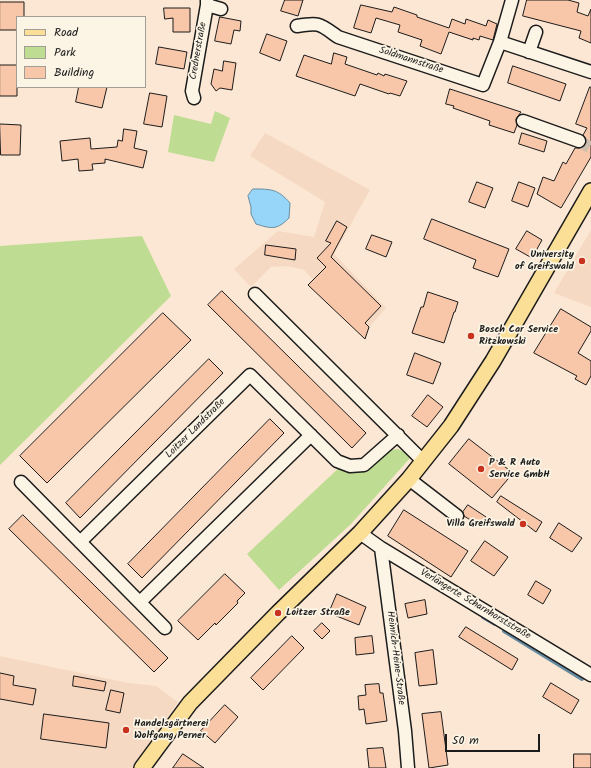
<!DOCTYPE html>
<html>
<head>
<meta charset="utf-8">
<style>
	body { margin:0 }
	#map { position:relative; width:591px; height:768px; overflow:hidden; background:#fbe7d3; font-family:Kalam,sans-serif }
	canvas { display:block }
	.legend { position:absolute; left:16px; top:16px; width:130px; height:72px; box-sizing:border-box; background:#fcf5e5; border:1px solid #a29e95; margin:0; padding:5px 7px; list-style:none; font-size:12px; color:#1c1c1c }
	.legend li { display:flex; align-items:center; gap:8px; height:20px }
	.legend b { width:20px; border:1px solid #a29e95 }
	.scale { position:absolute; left:445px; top:734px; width:95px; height:18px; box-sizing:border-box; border:2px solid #1c1c1c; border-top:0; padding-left:5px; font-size:12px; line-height:14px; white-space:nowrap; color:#1c1c1c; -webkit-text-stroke:3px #fcf5e5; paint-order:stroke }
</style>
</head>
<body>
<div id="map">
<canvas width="591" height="768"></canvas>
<ul class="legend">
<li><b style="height:5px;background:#fbdf96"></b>Road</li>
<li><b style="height:11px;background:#bfdc93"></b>Park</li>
<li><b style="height:11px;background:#f8c6a8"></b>Building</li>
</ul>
<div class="scale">50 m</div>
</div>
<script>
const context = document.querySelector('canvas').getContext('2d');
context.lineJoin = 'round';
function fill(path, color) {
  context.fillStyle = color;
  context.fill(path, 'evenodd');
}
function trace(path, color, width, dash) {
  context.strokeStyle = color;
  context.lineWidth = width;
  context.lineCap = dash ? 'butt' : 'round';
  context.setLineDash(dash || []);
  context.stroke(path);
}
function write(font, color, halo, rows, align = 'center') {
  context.font = font + ' Kalam,sans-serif';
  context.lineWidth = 3.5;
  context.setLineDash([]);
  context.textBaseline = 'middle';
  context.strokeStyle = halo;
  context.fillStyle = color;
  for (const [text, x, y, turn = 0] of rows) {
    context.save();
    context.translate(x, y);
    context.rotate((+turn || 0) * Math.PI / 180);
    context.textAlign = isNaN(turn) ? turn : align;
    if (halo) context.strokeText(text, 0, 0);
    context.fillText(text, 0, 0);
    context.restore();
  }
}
const built = new Path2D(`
	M265 133 370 190 334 254 386 308 364 333 304 270 288 266 271 267 251 287 234 269 278 231 314 237 325 202 250 156Z
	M591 230V307L554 293Z
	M0 656 128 683 156 686 178 702 148 745 142 759 136 768H0Z`);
const green = new Path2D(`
	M215 111 230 118 214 162 168 152 174 115 211 124Z
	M142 236 171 296 0 465V246Z
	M398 449 404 452 411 457 351 524 279 590 247 554 342 465 379 457 391 450Z`);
const water = new Path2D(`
	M253 189C271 189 278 189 290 203L289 218C277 230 272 229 256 224L251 214V207L248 196Z`);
const stream = new Path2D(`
	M483 617 495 624
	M504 631 582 679`);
const building = new Path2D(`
	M285 0H303L298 16 281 11Z
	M527 0H568L579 3 577 12 588 16 591 9V43L579 38 581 31 523 16Z
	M0 2H24V17H17V30H0Z
	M361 5 392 12 394 7 417 15V17L449 28 452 19 465 24 466 19 486 26 488 20 497 24 493 40 480 36 479 40 473 38V40L449 32 441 54 420 46 422 40 398 32 400 25 376 18 371 33 354 28Z
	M164 8H190V32H173V18L165 19Z
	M220 17 241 21 240 31 234 30 231 44 215 41Z
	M267 34 287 41 280 61 260 53Z
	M159 47 187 52 184 69 156 64Z
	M334 53 347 57 345 64 377 75 378 73 384 76 385 74 407 81 400 96 390 93 389 94 360 84 355 96 296 76 304 55 331 64Z
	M224 61 236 63 232 90 220 88 216 91 211 84 214 69 222 71Z
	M0 65H17V96H0Z
	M513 66 566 84 560 101 508 83Z
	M79 87H107L102 108 76 102Z
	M590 87H591V157L561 208 537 194 543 177 554 181 563 162 566 164 575 148H581L586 144V139L583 135 587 128 576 124Z
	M450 89 521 112 516 119 517 125 514 133 489 125 490 121 453 108 454 106 446 104Z
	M150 93 167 96 162 127 144 124Z
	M0 124 21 125 20 155H1Z
	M124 129 137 131 134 148 147 151 143 168 105 159V163L92 164 93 170 79 171 78 159 62 161 60 141 90 138 91 149 117 147 118 140 122 141Z
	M522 133 547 141 544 152 519 144Z
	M477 182 493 188 485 208 469 202Z
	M519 182 535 188 528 207 512 201Z
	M432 219 509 249 498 277 473 268 476 260 424 239Z
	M337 221 347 227 331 257 381 306 365 323 369 327 365 339 308 285 326 267 317 258 331 243 326 241Z
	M527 231 542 240 532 258 516 249Z
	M372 235 392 242 386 257 366 249Z
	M266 245 296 249 295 260 265 255Z
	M222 291 366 433 352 448 208 305Z
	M428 292 458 302 455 312H454L444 343 412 333 421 307H423Z
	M561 309 591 327V331L578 353 591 361V376L586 385 575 379 577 376 534 353Z
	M163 313 191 340 47 483 20 456Z
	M415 353 441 363 433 384 407 375Z
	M209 359 223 373 80 518 66 503Z
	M428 395 443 407 427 427 412 416Z
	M270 419 284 433 142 578 128 564Z
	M469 439 513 473 492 498 449 464Z
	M501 496 542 522 536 532 497 502Z
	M468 505 486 517 480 526 464 516 463 512Z
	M404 510 468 551 451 577 388 536Z
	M23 515 168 658 154 672 9 529Z
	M559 523 582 538 572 552 550 538Z
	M485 541 508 557 494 576 471 561Z
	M225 574 245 593 237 601 238 603 216 625 215 623 198 640 178 621Z
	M536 581 551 590 543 604 528 595Z
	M337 594 366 607 359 625 329 613Z
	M425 600 427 614 408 618 405 604Z
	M322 623 330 631 322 639 314 631Z
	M466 627 518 659 512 670 459 637Z
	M292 636 304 648 263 690 251 678Z
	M372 636 374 653 356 655 355 638Z
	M433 650 437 684 419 686 415 653Z
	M0 673 14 676 13 685 36 689 33 705 0 699Z
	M74 676 106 682 104 691 73 686Z
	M551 683 579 700 571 714 543 697Z
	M379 684 380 693H383L387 721 366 724 364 709 359 710 358 696 366 695 365 685Z
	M111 690 124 693 120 713 106 710Z
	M225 705 238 717 215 743 201 731Z
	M441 712 448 765 429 768 422 714Z
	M44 714 109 723 106 748 41 739Z
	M383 748 386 768H369L367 749Z
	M183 754 204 768H173Z
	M574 754H591V768H574Z`);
const minorTunnel = new Path2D(`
	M579 141 591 148`);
const minor = new Path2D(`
	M207 5 221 9
	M297 26C320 22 320 24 338 37L483 85 500 42 591 72
	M500 42 512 0
	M529 52 536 32
	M194 98 192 91 207 5V0
	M523 121 579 141
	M255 294 423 461
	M409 479 457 516
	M21 482 165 628
	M360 533 381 548 591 675
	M80 542 250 375 337 461 350 466 364 465 398 435
	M381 548 405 731 408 768
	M140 602 311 435`);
const major = new Path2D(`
	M142 768 190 703 278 613 360 533 409 479 451 426 493 361 591 191`);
const markers = [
	[582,261,4,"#c8321e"],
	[471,336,4,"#c8321e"],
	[481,469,4,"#c8321e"],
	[523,524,4,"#c8321e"],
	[278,613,4,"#c8321e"],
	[126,730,4,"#c8321e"]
];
const streetNames = [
	["Crednerstraße",199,51,-80],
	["Soldmannstraße",411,61,18],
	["Loitzer Landstraße",196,429,-45],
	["Verlängerte Scharnhorststraße",475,605,31],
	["Heinrich-Heine-Straße",395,658,83]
];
const poiNames = [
	["University",574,255,"right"],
	["of Greifswald",574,267,"right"],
	["Bosch Car Service",479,330],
	["Ritzkowski",479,342],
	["P & R Auto",489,463],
	["Service GmbH",489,475],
	["Villa Greifswald",515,524,"right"],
	["Loitzer Straße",286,613],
	["Handelsgärtnerei",134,724],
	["Wolfgang Perner",134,736]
];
fill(built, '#f6d9c3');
fill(green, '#bfdc93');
fill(water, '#98d6f9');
trace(water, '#668ca1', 1);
trace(stream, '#668ca1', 4);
fill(building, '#f8c6a8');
trace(building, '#1c1c1c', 1);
trace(minorTunnel, '#cebeae', 12, [12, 6]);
trace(minor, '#1c1c1c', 15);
trace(major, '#1c1c1c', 18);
trace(minor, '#fcf5e5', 12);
trace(major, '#fbdf96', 15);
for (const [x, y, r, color] of markers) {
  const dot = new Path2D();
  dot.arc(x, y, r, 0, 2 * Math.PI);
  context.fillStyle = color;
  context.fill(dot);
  trace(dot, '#fcf5e5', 1.5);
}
write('10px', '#1c1c1c', '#fcf5e5', streetNames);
write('bold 10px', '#1c1c1c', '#fcf5e5', poiNames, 'left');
</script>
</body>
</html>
